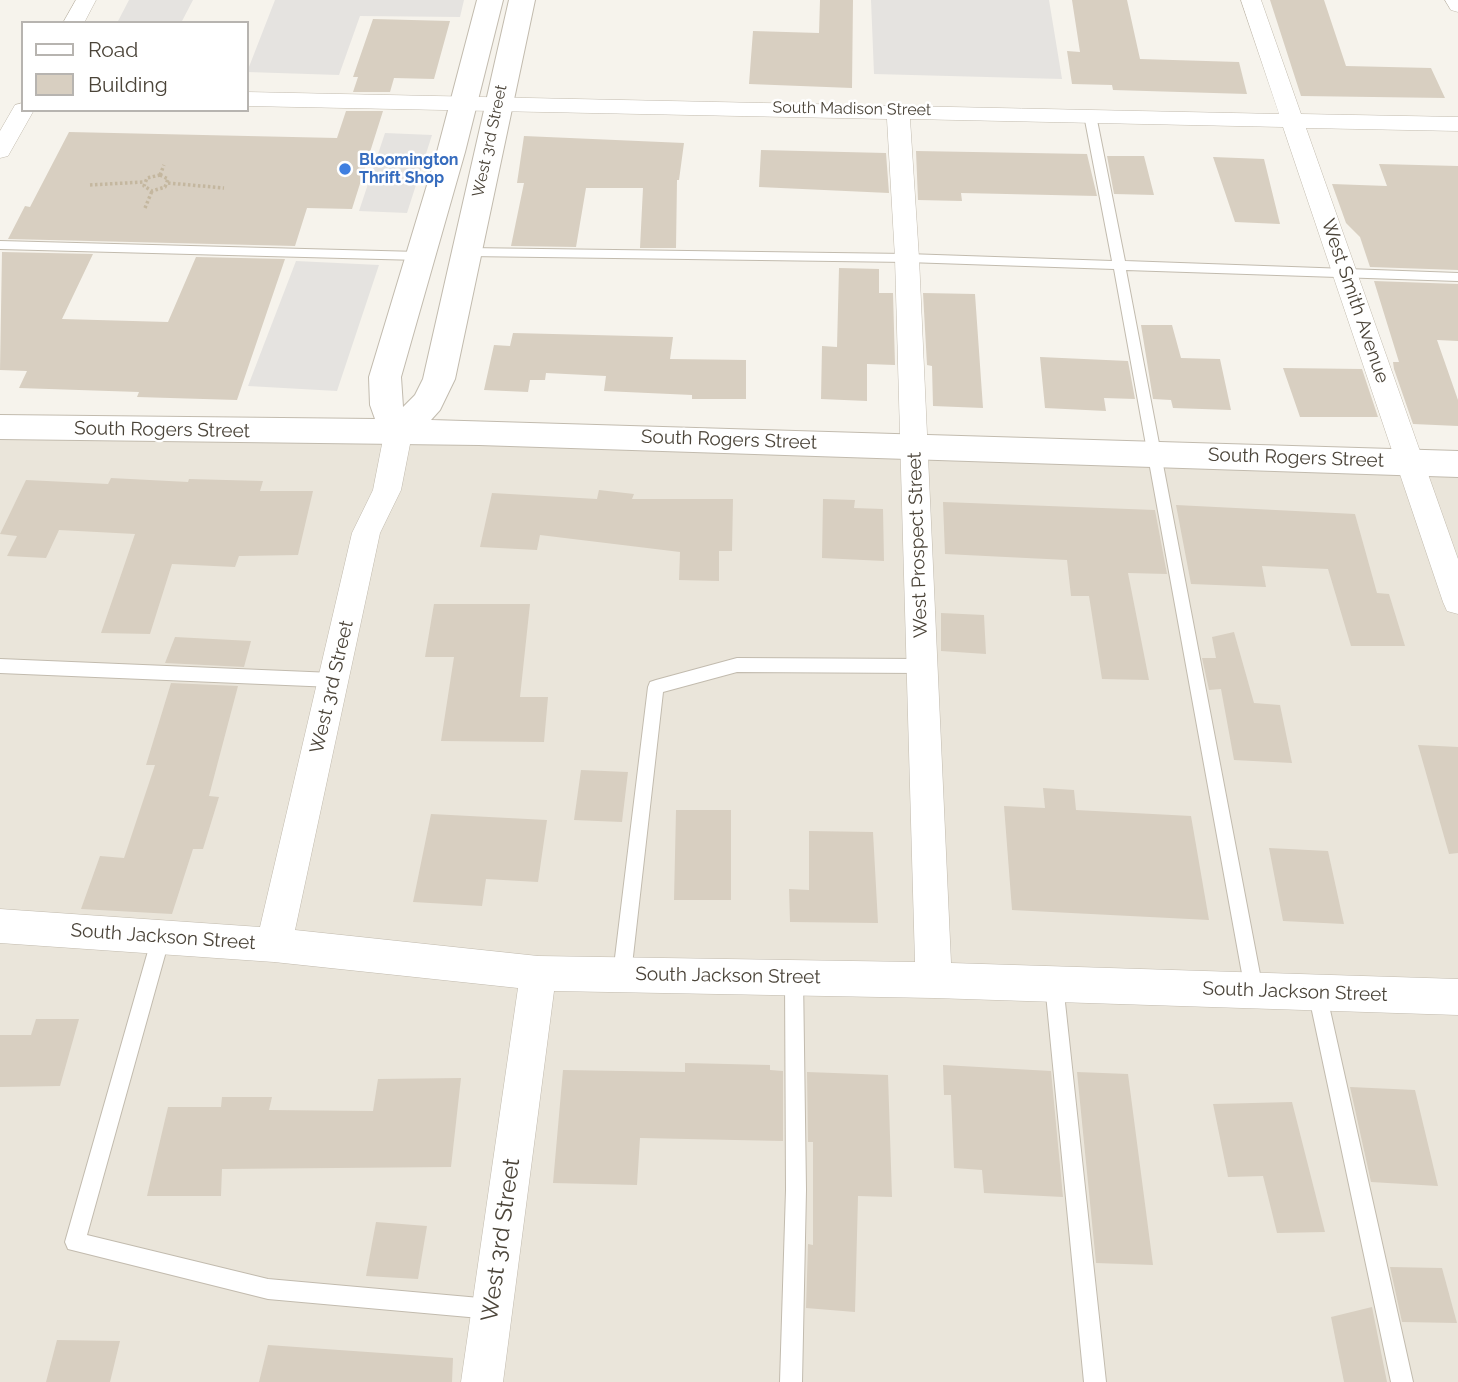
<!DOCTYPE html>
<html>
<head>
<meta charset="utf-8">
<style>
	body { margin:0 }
	#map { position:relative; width:1458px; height:1382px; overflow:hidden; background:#f6f3ec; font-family:Raleway,sans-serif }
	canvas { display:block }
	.legend { position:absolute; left:21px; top:21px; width:228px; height:91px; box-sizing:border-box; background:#fff; border:2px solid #b7b4b0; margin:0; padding:9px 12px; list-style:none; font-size:21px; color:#4b4439 }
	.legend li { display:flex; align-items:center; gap:14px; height:35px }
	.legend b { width:35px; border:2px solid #b7b4b0 }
</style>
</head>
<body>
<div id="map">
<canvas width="1458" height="1382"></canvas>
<ul class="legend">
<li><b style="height:9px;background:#fff"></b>Road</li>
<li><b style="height:19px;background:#d8cfc1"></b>Building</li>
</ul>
</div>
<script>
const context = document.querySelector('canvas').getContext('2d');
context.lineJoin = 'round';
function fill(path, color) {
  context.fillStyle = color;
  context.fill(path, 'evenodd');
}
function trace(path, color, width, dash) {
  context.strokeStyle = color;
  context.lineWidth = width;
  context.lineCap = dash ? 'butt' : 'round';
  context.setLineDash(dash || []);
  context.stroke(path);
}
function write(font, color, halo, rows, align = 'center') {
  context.font = font + ' Raleway,sans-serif';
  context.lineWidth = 5;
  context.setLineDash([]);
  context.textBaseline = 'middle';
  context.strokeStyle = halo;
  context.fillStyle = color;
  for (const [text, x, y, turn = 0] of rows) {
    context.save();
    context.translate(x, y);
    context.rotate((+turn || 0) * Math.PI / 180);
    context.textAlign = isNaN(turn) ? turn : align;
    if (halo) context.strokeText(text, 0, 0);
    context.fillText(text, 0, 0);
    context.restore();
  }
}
const residential = new Path2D(`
	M0 424 1458 459V1382H0Z`);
const parking = new Path2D(`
	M129 0H193L181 23H117Z
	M275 0H464L460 17 360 16 339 75 247 72Z
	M871 0H1049L1062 79 874 74Z
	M385 133 432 135 407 213 359 211Z
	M296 261 379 265 337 391 248 386Z`);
const building = new Path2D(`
	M820 0H853L852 88 749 84 753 31 819 33Z
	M1072 0H1127L1140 59 1239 62 1247 94 1113 90 1112 85 1072 84 1067 51 1080 52Z
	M1270 0H1324L1346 66 1431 68 1445 98 1301 96Z
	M373 19 450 21 434 79 394 78 390 92H353L358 77H353Z
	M346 111H383L352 209 307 208 295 246 8 239 25 206 30 207 69 132 337 138Z
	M524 136 684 143 679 180H677L676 248H640L643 188H586L576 247 511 246 524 183H517Z
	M761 150 886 153 889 193 759 187Z
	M916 151 1087 154 1097 196 961 193 962 201 918 200Z
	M1107 156H1144L1154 195 1114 194Z
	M1213 157 1264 159 1280 224 1235 222Z
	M1379 164 1458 166V270L1370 267 1360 237 1346 223 1332 184 1387 186Z
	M2 252 93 254 62 319 168 322 196 257 285 259 237 400 137 397 139 392 19 388 27 371 0 370Z
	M839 268 879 269V293H893L895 365 867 364V401L821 399 822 346 837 347Z
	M1374 281 1458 284V341L1437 340 1458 400V426L1413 424 1394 369 1393 362H1399Z
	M923 293 975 294 983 408 933 406 932 366 927 365Z
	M1141 325H1172L1181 358 1220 359 1231 410 1173 408 1171 400 1153 399Z
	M513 333 673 337 670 359 746 360V399H692V395L604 391 606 376 546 373 545 380H530L528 392 484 390 494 345 510 346Z
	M1040 357 1128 361 1135 399 1104 398 1106 411 1045 408Z
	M1283 368 1362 369 1378 417H1300Z
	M111 478 188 482 189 479 263 481 260 491H313L298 555 239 556 235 567 172 564 150 634 101 633 135 534 59 530 46 558 7 556 17 536 0 534 26 480 108 484Z
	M599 490 634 494 632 499H733L732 551H719V581L679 580 680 552 540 535 537 550 480 547 492 493 597 499Z
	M823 499 855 500 854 508 883 509 884 561 822 558Z
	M943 502 1155 510 1167 574 1128 573 1149 680 1102 679 1089 596H1071L1067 560 945 554Z
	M1176 505 1355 514 1377 593 1389 594 1405 646H1351L1328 569 1262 566 1266 587 1191 584Z
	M434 604H530L520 697H548L544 742 441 741 454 657H425Z
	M941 613 984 615 986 654 941 651Z
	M1234 632 1254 703 1280 705 1292 763 1234 760 1221 689 1209 690 1202 658H1216L1212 637Z
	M175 637 251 641 244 667 165 663Z
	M171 683 238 686 209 796 219 797 203 849H193L172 914 81 909 100 856 124 858 155 765H146Z
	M1418 745 1458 747V853L1449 854Z
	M581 770 628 772 622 822 574 820Z
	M1043 788 1074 790 1076 810 1191 816 1209 920 1012 910 1004 806 1045 808Z
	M676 810H731V900H674Z
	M431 814 547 820 538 882 486 879 482 906 413 902Z
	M809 831 873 832 878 923 790 922 789 889 809 890Z
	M1269 848 1328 851 1344 924 1283 921Z
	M36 1019H79L60 1086 0 1087V1035H31Z
	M685 1063 770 1065V1070L783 1071V1141L640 1138 637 1185 553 1183 563 1070 685 1072Z
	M943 1065 1051 1071 1063 1197 984 1193 982 1170 954 1168 951 1095H944Z
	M807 1072 888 1075 892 1197 858 1196 855 1312 806 1308 808 1244 813 1245V1142H808Z
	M1077 1072 1128 1074 1153 1265 1096 1263Z
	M461 1078 451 1167 222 1169 221 1196H147L168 1107H221L222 1097H272L269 1110 373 1111 378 1079Z
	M1350 1087 1415 1090 1438 1186 1371 1182Z
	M1292 1102 1325 1232 1277 1233 1263 1176 1228 1177 1213 1104Z
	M376 1222 427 1226 418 1279 366 1276Z
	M1390 1267 1442 1268 1457 1323 1402 1322Z
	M1372 1307 1387 1382H1344L1331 1317Z
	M57 1340 120 1341 110 1382H46Z
	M268 1345 453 1358 452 1382H259Z`);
const path = new Path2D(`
	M160 175 168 179 165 187 152 191 144 186 147 178Z
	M160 175 164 165
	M168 183 224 188
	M90 185 143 182
	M145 208 152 191`);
const service = new Path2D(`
	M1090 112 1096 115 1125 261 1458 273V281L1126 270 1263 990 1260 996 1254 999 1248 996 1245 990 1114 269 907 262 468 256 462 252 468 248 907 254 1112 261 1084 115Z
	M0 241 419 252 425 256 419 260 0 249Z
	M737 658 922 659 927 661 930 666 927 671 922 673 737 672 663 692 631 974 628 980 622 983 616 980 613 974 648 687 650 682 656 680Z
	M0 659 333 673 339 675 341 680 339 685 333 687 0 673Z
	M161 929 167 931 170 937 87 1235 268 1279 491 1299 498 1302 501 1309 498 1316 491 1319 268 1299 68 1249 65 1242 152 937 155 931Z
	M794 968 800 971 803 977 806 1190 802 1382H780L786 1190 785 977 788 971Z
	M1054 975 1060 978 1063 984 1106 1382H1084L1045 984 1048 978Z
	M1317 983 1323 986 1326 992 1413 1382H1391L1308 992 1311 986Z`);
const minor = new Path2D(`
	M76 0H96L84 23H63Z
	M1241 0H1261L1301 114 1458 117V131L1306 128 1458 559V614L1447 611 1443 602 1283 127 910 119 919 258 951 963 1458 979V1015L934 998 554 991 503 1382H461L518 988 274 962 0 943V909L260 927 352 533 373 490 384 434 388 427 398 424 408 427 412 434 401 490 380 533 295 930 538 956 915 962 895 258 887 119 247 106V92L1279 114Z
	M1445 0H1458V12L1451 10Z
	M23 103V110H34L8 156 0 158V131L15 105Z`);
const tertiary = new Path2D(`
	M477 0H503L465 152 401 377 403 407 415 395 423 379 509 0H535L455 379 440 410 431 420 1458 451V477L479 445 0 439V415L375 419 370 405 369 377 437 152Z`);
const markers = [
	[345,169,7,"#3f7fe0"]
];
const farStreetnames = [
	["South Madison Street",852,109,1],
	["West 3rd Street",490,141,-78]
];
const farShopnames = [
	["Bloomington",359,160],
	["Thrift Shop",359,178]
];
const streetNames = [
	["West Smith Avenue",1355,301,71],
	["South Rogers Street",162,430,1],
	["South Rogers Street",729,440,2],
	["South Rogers Street",1296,458,2],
	["West Prospect Street",918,545,-92],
	["West 3rd Street",332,687,-77],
	["South Jackson Street",163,937,4],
	["South Jackson Street",728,976,1],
	["South Jackson Street",1295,992,2]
];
const nearStreetnames = [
	["West 3rd Street",501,1240,-82]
];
fill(residential, '#eae5da');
fill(parking, '#e5e3e0');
fill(building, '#d8cfc1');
trace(service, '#c2bbae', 2);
trace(minor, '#c2bbae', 1);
trace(tertiary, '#c2bbae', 2);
trace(path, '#c4b79f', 3.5, [2.5, 2.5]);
fill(service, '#fff');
fill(minor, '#fff');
fill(tertiary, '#fff');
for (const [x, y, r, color] of markers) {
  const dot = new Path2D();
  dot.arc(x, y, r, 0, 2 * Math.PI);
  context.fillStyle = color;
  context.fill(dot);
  trace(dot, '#fff', 2.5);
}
write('16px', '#4b4439', '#fff', farStreetnames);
write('bold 16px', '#366cbe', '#fff', farShopnames, 'left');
write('19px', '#4b4439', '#fff', streetNames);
write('23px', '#4b4439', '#fff', nearStreetnames);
</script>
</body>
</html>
